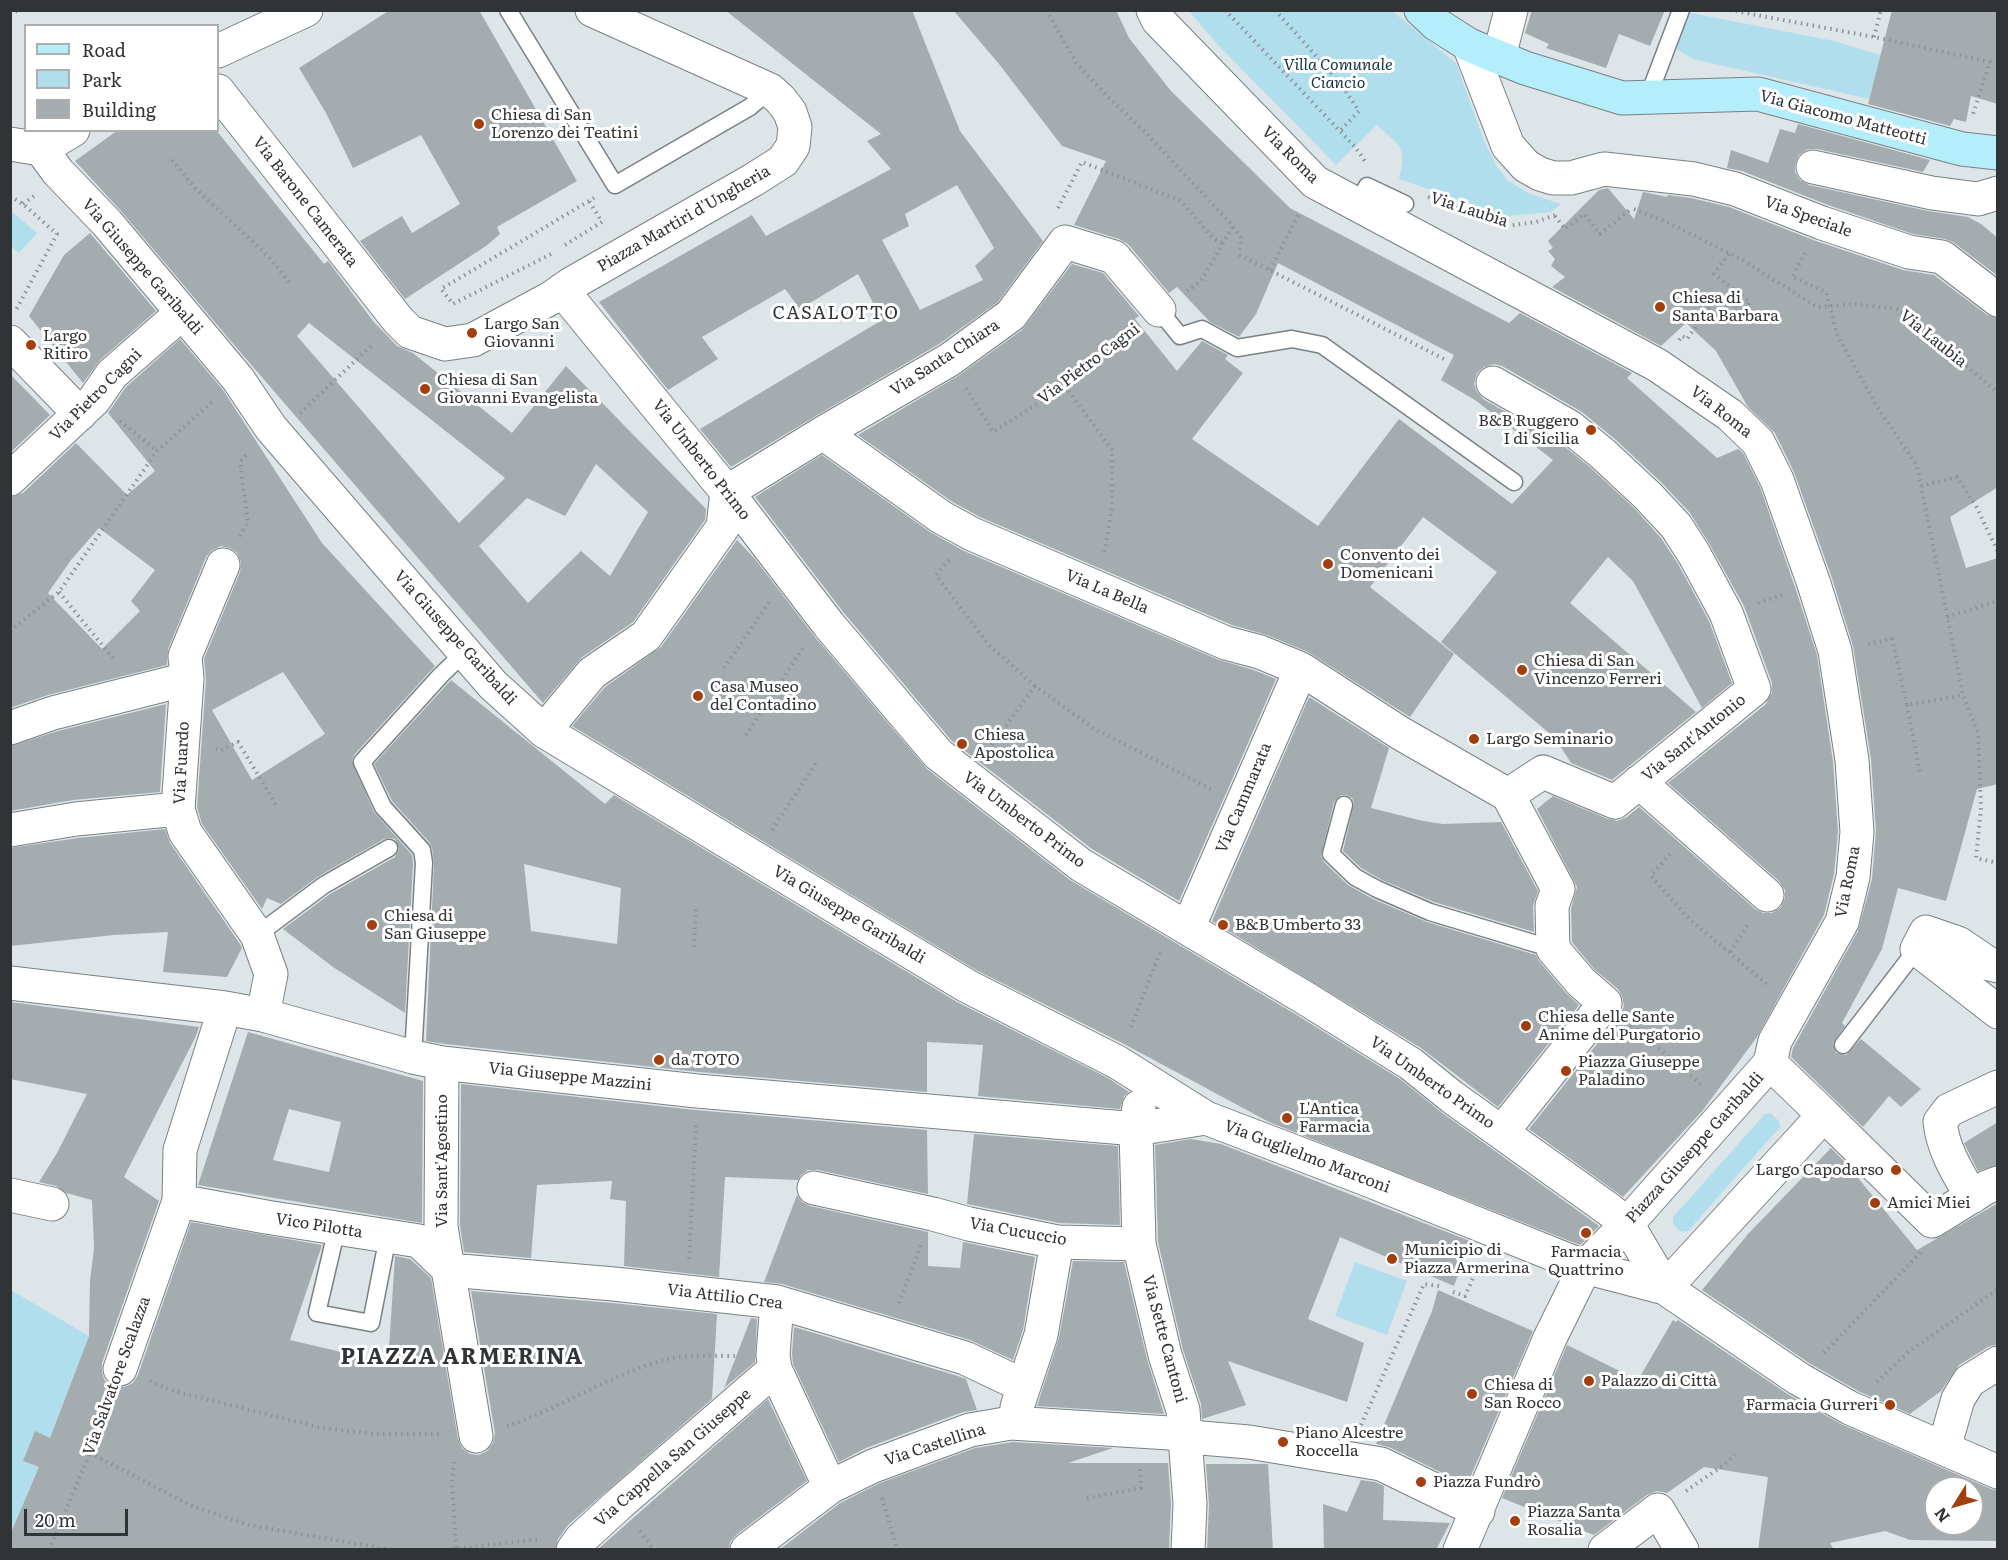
<!DOCTYPE html>
<html>
<head>
<meta charset="utf-8">
<style>
	body { margin:0 }
	#map { position:relative; width:2008px; height:1560px; overflow:hidden; background:#dde5e8; font-family:Literata,serif }
	canvas { display:block }
	.frame { position:absolute; inset:0; border:12px solid #313436; pointer-events:none }
	.legend { position:absolute; left:24px; top:24px; width:195px; height:108px; box-sizing:border-box; background:#fff; border:2px solid #adaeaf; margin:0; padding:8px 10px; list-style:none; font-size:18px; color:#313436 }
	.legend li { display:flex; align-items:center; gap:12px; height:30px }
	.legend b { width:30px; border:2px solid #adaeaf }
	.north { position:absolute; left:1924px; top:1476px; width:60px; height:60px; box-sizing:border-box; background:#fff; border:2px solid #adaeaf; border-radius:50%; rotate:233deg; font-size:16px; font-weight:700; line-height:24px; text-align:center; color:#313436 }
	.north::after { content:''; display:block; margin:auto; width:21px; height:27px; background:#a33e0f; clip-path:polygon(50% 0,100% 100%,50% 72%,0 100%) }
	.scale { position:absolute; left:24px; top:1509px; width:104px; height:27px; box-sizing:border-box; border:3px solid #313436; border-top:0; padding-left:8px; font-size:18px; line-height:21px; white-space:nowrap; color:#313436; -webkit-text-stroke:4px #fff; paint-order:stroke }
</style>
</head>
<body>
<div id="map">
<canvas width="2008" height="1560"></canvas>
<div class="frame"></div>
<ul class="legend">
<li><b style="height:8px;background:#b5eefb"></b>Road</li>
<li><b style="height:16px;background:#b1deed"></b>Park</li>
<li><b style="height:16px;background:#a5acaf"></b>Building</li>
</ul>
<div class="north">N</div>
<div class="scale">20 m</div>
</div>
<script>
const context = document.querySelector('canvas').getContext('2d');
context.lineJoin = 'round';
function fill(path, color) {
  context.fillStyle = color;
  context.fill(path, 'evenodd');
}
function trace(path, color, width, dash) {
  context.strokeStyle = color;
  context.lineWidth = width;
  context.lineCap = dash ? 'butt' : 'round';
  context.setLineDash(dash || []);
  context.stroke(path);
}
function write(font, color, halo, rows, align = 'center') {
  context.font = font + ' Literata,serif';
  context.lineWidth = 6;
  context.setLineDash([]);
  context.textBaseline = 'middle';
  context.strokeStyle = halo;
  context.fillStyle = color;
  for (const [text, x, y, turn = 0] of rows) {
    context.save();
    context.translate(x, y);
    context.rotate((+turn || 0) * Math.PI / 180);
    context.textAlign = isNaN(turn) ? turn : align;
    if (halo) context.strokeText(text, 0, 0);
    context.fillText(text, 0, 0);
    context.restore();
  }
}
const green = new Path2D(`
	M1189 11H1392L1456 63 1484 141 1496 165 1507 180 1528 193 1561 204 1551 212 1507 216 1399 179C1407 145 1401 148 1377 125L1336 165 1217 44Z
	M1686 12 1834 41 1881 55 1869 99 1693 59 1678 50 1676 45Z
	M10 210 37 233 19 253 11 246Z
	M1770 1113 1779 1121 1780 1127 1688 1231 1681 1232 1673 1224V1217L1765 1114Z
	M1355 1262 1407 1281 1387 1335 1335 1316Z
	M11 1290 89 1336 50 1438 35 1432 23 1461 39 1467 11 1535Z`);
const building = new Path2D(`
	M390 10H479L577 181 497 227 500 234 486 246 405 299 360 241 402 216 412 233 460 204 421 135 353 168 326 113 299 68Z
	M725 10H912L960 131 1043 241 998 302 939 344 814 417 731 467 700 429 882 320 858 274 800 309 785 289 702 337 718 359 668 390 599 302 752 215 766 236 891 169 867 141 881 134ZM957 185 994 248 975 266 983 280 920 310 882 240 909 226 905 214Z
	M953 10H1116L1129 38 1171 91 1290 208 1509 323 1520 313 1632 373 1627 378 1717 458 1738 449 1743 453 1760 487 1796 590 1817 655 1833 762 1838 832 1834 874 1824 915 1757 1037 1703 1110 1623 1197 1529 1129 1620 1015 1624 1006 1622 996 1618 989 1594 969 1572 942 1571 909 1577 887 1537 809 1553 796 1608 819 1617 821 1627 817 1639 807 1755 909 1763 913H1772L1781 907 1785 898V890L1779 881 1668 783 1766 704 1772 693V683L1744 606 1710 545 1690 513 1662 483 1616 440 1582 412 1502 366 1494 364 1484 367 1477 373 1474 384 1477 392 1483 399 1559 442 1591 468 1635 509 1661 538 1678 564 1709 621 1732 683 1702 708 1633 581 1608 557 1570 603 1696 712 1612 780 1571 763 1555 738 1441 642 1497 572 1423 517 1370 587 1454 654 1410 717 1308 652 1267 635 1232 625 980 517 951 501 858 435 958 376 1022 330 1072 264 1103 273 1139 316 1135 319 1177 371 1202 341 1228 355 1225 359 1243 373 1192 439 1318 526 1399 419 1512 504 1553 460 1475 400 1441 380 1454 355 1278 263 1256 314 1239 337 1210 322 1177 287 1169 293 1128 244 1119 239 1074 225 1106 161 1062 146 999 64Z
	M1532 10H1665L1650 46 1619 34 1606 68 1546 48 1549 44 1525 33Z
	M1892 10H1998V104L1971 96 1966 122 1954 119 1950 126 1868 104Z
	M1798 124 1930 160 1923 172 1817 149H1808L1799 155 1795 164V172L1800 180 1809 185 1928 211 1968 217 1981 224 1998 238V276L1953 242 1945 239 1913 234 1828 205 1742 171 1727 168 1731 150 1768 163 1780 129 1795 133Z
	M118 130H216L324 264 328 261 373 321 397 346 413 353 512 433 566 366 706 509 705 520 633 622 581 658 543 703 235 346 121 211 75 161ZM309 323 505 478 459 523 297 336ZM596 464 648 512 610 576 581 551 528 603 479 546 527 498 565 516Z
	M1608 188 1634 219 1643 192 1667 197 1668 195 1691 198 1729 207 1816 241 1903 270 1934 275 1987 315 1998 318V487L1950 517 1966 568 1998 558V784L1977 789 1946 901 1898 888 1882 949 1842 1023 1845 1026 1833 1043 1836 1053 1846 1055 1861 1039 1921 1089 1901 1107 1889 1096 1863 1127 1791 1057 1793 1048 1858 931 1872 879 1876 831 1871 759 1853 646 1832 578 1794 472 1775 433 1748 407 1716 351 1686 323 1661 346 1552 287 1565 277 1551 266 1555 259 1548 251 1553 248 1548 241 1599 190Z
	M90 233 156 311 100 360 83 383 29 316 64 255Z
	M180 339 223 390 322 543 435 666 354 755 352 761 374 812 412 855 413 864 405 1013 333 967 283 929 330 894 395 857 399 849 395 839 390 838 384 839 319 876 281 904 267 898 262 909 202 824 197 807 206 680 204 659 240 572 241 562 237 553 230 548 221 546 212 550 206 557 168 649 167 665 48 695 10 708V497L23 493 76 443 127 495 155 471 108 413 126 387ZM99 528 155 570 131 601 140 611 102 649 48 593 71 560ZM283 672 325 734 252 780 212 710Z
	M10 374 50 415 10 453Z
	M822 455 930 532 964 551 1219 660 1254 670 1276 679 1179 901 1092 849 951 740 844 613 755 497Z
	M737 540 755 559 815 637 927 769 1070 880 1295 1014 1400 1079 1441 1112 1599 1226 1580 1245 1269 1122 1126 1045 976 970 572 726 605 687 661 647Z
	M451 680 605 804 614 795 957 1002 1108 1078 1129 1092 1124 1096 1120 1109 978 1096 983 1045 927 1042V1092L699 1072 445 1044 426 1041 434 864 432 848 430 843 392 801 374 764ZM524 864 621 888 617 944 531 931Z
	M1309 697 1389 748 1371 808 1423 821 1443 824 1501 822 1538 891 1533 906 1534 932 1434 902 1382 880 1361 868 1343 851 1354 803 1352 798 1346 795H1341L1334 802 1321 856 1324 862 1348 885 1373 899 1427 922 1536 955 1539 961 1567 994 1579 1005 1498 1107 1421 1048 1212 921Z
	M166 704 160 792 73 800 10 811V746L58 731Z
	M165 829 170 843 240 944 242 948 227 977 163 972 168 932 114 935 10 946V848L78 838Z
	M10 1002 199 1027 196 1036 124 1177 159 1201 102 1363V1373L105 1381 113 1386 124 1387 133 1383 138 1375 191 1222 322 1245 290 1340 388 1363 395 1256 410 1259 431 1278 458 1439 462 1448 470 1454 479 1455 487 1451 493 1443 495 1433 471 1291 612 1303 717 1314 712 1399 568 1525 558 1539 555 1550H10V1535L39 1467 23 1461 35 1431 50 1438 89 1336 90 1281 94 1248 92 1200 66 1193 56 1186 39 1182 57 1153 87 1094 10 1079Z
	M248 1032 423 1081V1080L422 1223 198 1185ZM289 1109 341 1122 329 1172 273 1160Z
	M461 1084 695 1110 927 1130 928 1194 818 1170H808L801 1175 798 1180 725 1177 719 1277 624 1266 626 1201 610 1199 612 1181 537 1185 531 1258 464 1252 460 1226Z
	M1998 1122V1165L1978 1171 1964 1143Z
	M974 1134 1118 1146 1120 1225 1059 1223 967 1204Z
	M1191 1139 1221 1144 1470 1241 1454 1286 1340 1237 1308 1319 1364 1343 1347 1402 1228 1361 1246 1405 1202 1419 1201 1404 1183 1350 1158 1242 1155 1145Z
	M1831 1148 1845 1162 1917 1250 1998 1203V1344L1988 1347 1959 1365 1941 1391 1910 1414 1858 1391 1809 1363 1702 1290 1748 1234Z
	M797 1195 802 1202 810 1206 928 1232V1266L960 1268 963 1242 1035 1257 1023 1330 1013 1360 970 1340 782 1284 764 1282Z
	M1073 1261 1124 1262 1147 1359 1164 1414 1037 1406 1059 1338Z
	M1438 1290 1533 1331 1467 1485 1389 1447 1376 1444 1432 1311Z
	M751 1318 757 1319 755 1362 724 1388Z
	M1673 1320 1676 1322 1678 1320 1789 1395 1841 1424 1991 1489 1998 1490V1541L1910 1540 1885 1531 1830 1543 1834 1550H1758L1768 1477 1704 1467 1667 1493 1657 1491 1647 1495 1594 1535 1502 1498 1567 1345 1638 1380ZM1936 1488H1972V1524H1936Z
	M794 1327 958 1376 966 1379 977 1410 963 1412 866 1448 839 1462 793 1364 792 1354Z
	M768 1399 807 1481 736 1535 730 1542 729 1550H597Z
	M1013 1442 1113 1448 1068 1463H1168L1171 1504 1169 1550H779L840 1503 880 1483 975 1448Z
	M1206 1464H1268L1273 1550H1207L1209 1505Z
	M1361 1480 1375 1482 1384 1486 1383 1520 1450 1523 1436 1550H1324L1323 1504 1347 1512Z`);
const path = new Path2D(`
	M1046 10 1077 64 1107 96 1144 131 1233 226 1241 238 1240 255 1446 360
	M1225 10 1355 147 1365 161
	M1275 10 1340 83 1359 111 1340 131
	M1730 10 1874 37 1990 62 1972 117
	M10 15 18 10
	M1874 37 1881 10
	M172 160 195 188 269 257 292 286
	M10 196 23 204 57 234 16 310
	M1428 197 1507 226 1536 222 1558 214
	M23 204 34 196
	M1058 208 1082 162 1181 201 1214 239 1223 243
	M1634 209 1667 222 1741 259 1817 307 1857 304 1897 309 1920 326 1998 393
	M1555 216 1565 229 1584 214 1600 234 1632 208
	M565 245 602 222 589 201
	M1805 253 1792 277 1826 292 1837 334 1876 405 1917 466 1963 695 1978 733 1981 808 1976 858 1998 863
	M551 254 453 304 441 289 594 198
	M1270 270 1299 213
	M1187 291 1201 281 1233 226
	M1679 340 1682 336 1687 339 1718 296 1745 311 1750 302 1714 274 1729 253
	M1065 386 1112 450V508L1104 555
	M966 388 993 432 1065 386 1133 331
	M300 413 373 344
	M120 421 157 451
	M1921 486 1957 477 1976 506 1998 552
	M240 536 248 522 240 462 248 453
	M949 560 936 575 988 644 1035 686 1093 728 1211 789
	M59 592 116 662
	M1758 603 1782 595
	M1947 617 1998 601
	M10 631 59 592 157 451 212 402
	M1868 644 1892 639 1907 705 1963 695
	M724 668 770 601
	M1907 705 1920 773
	M746 735 803 648
	M216 749 220 751 238 742 278 808
	M988 750 1035 686
	M772 830 818 760
	M1670 854 1651 876 1689 919 1768 985
	M694 947 696 907
	M1730 952 1749 923
	M1631 1025 1703 1086
	M1131 1027 1160 952
	M689 1259 696 1125
	M1453 1292 1465 1296 1481 1260
	M899 1303 921 1245
	M1824 1353 1921 1252
	M150 1381 170 1390 322 1428 374 1434H441
	M1877 1382 1907 1353 1998 1289
	M1361 1425 1424 1284 1439 1286
	M507 1426C562 1408 612 1373 668 1359 688 1354 717 1356 737 1356
	M90 1453 192 1506 249 1525 392 1550
	M454 1462 452 1483 456 1548
	M1686 1491 1725 1464 1735 1455
	M882 1498 897 1550
	M1087 1498 1141 1488 1140 1465
	M640 1531 654 1550
	M49 1550 90 1453 109 1400
	M446 1550 541 1539`);
const lane = new Path2D(`
	M508 10 615 185 750 107 770 90
	M1648 97 1681 10
	M1357 206 1367 186 1405 204
	M1159 310 1180 336 1202 329 1237 348 1292 339 1322 345 1514 482
	M1344 805 1331 854 1355 877 1377 889 1430 912 1553 949
	M257 935 324 885 389 848
	M1843 1045 1917 949
	M413 1057 424 863 422 850 383 807 362 762 441 675 465 652
	M337 1228 317 1313 371 1323 388 1236`);
const street = new Path2D(`
	M1153 10 1158 20 1315 182 1657 365 1730 415 1758 442 1777 480 1814 584 1835 651 1852 760 1857 832 1853 877 1842 922 1775 1041 1770 1063
	M1469 45 1508 146 1526 166 1540 174 1553 178H1571L1604 169 1694 179 1735 189 1822 223 1909 252 1942 257 1998 300
	M218 51 306 10
	M1499 57 1511 10
	M218 91 398 320 410 332 445 344 473 340 551 298 571 284 753 180 783 161 793 146 795 127 790 112 781 100 770 90 592 10
	M10 144 41 149
	M41 149 58 172 107 223 238 379 271 428 493 685 544 731 967 986 1117 1062 1206 1118 1366 1179 1585 1267 1550 1338 1460 1550
	M41 149 73 130
	M1813 167 1932 193 1978 199 1998 193
	M562 290 727 492 829 625 938 754 1081 865 1305 998 1411 1064 1452 1097 1611 1211 1627 1224 1665 1288 1799 1379 1850 1408 1998 1472
	M10 342 80 414
	M1493 383 1570 427 1603 454 1648 496 1676 526 1694 554 1726 613 1754 689 1615 802 1543 772 1508 795
	M823 433 941 517 972 534 1226 643 1260 652 1301 669 1400 733 1508 795
	M10 479 94 400 112 374 182 313
	M223 565 185 656 187 679 178 809 185 832 257 935 271 974 263 1015
	M10 728 53 713 187 679
	M544 731 592 673 646 636 723 527 727 492 823 433 949 360 1011 315 1065 242 1114 257 1159 310
	M1639 782 1767 895
	M10 830 76 819 178 809
	M1188 928 1301 669
	M1998 966 1989 964 1958 943 1926 932 1917 949 1998 1012
	M10 983 225 1008 263 1015 413 1057 442 1063 697 1091 1136 1129 1206 1118
	M442 1063 441 1227 476 1436
	M1770 1063 1824 1115 1665 1288 1585 1267 1627 1224Z
	M1139 1107 1136 1129 1139 1244 1165 1355 1183 1410 1190 1504 1188 1550
	M1824 1115 1932 1221 1987 1187 1998 1183
	M1502 1132 1605 1003 1581 982 1553 949 1552 906 1558 889 1508 795
	M814 1188 933 1214 969 1224 1057 1242 1139 1244
	M10 1195 52 1204
	M1972 1197C1958 1173 1943 1150 1940 1122L1949 1110 1998 1087
	M179 1201 266 1217 419 1241 449 1270
	M449 1270 614 1284 777 1302 965 1358 1024 1386
	M777 1302 773 1355 775 1369 830 1487
	M120 1369 179 1201 180 1150 225 1008
	M1017 1407 1041 1335 1057 1242
	M1944 1448 1958 1399 1969 1381 1998 1363
	M573 1550 581 1539 619 1504 775 1369
	M747 1550 830 1487 873 1466 970 1430 1011 1423 1185 1434 1201 1438 1249 1442 1381 1464 1478 1511
	M1605 1550 1658 1510 1682 1550`);
const secondary = new Path2D(`
	M1421 10 1436 24 1469 45 1525 68 1622 98 1758 94 1962 149 1998 153`);
const markers = [
	[479,124,6,"#a33e0f"],
	[1660,307,6,"#a33e0f"],
	[472,333,6,"#a33e0f"],
	[31,345,6,"#a33e0f"],
	[425,389,6,"#a33e0f"],
	[1591,430,6,"#a33e0f"],
	[1328,564,6,"#a33e0f"],
	[1522,670,6,"#a33e0f"],
	[698,696,6,"#a33e0f"],
	[1474,739,6,"#a33e0f"],
	[962,744,6,"#a33e0f"],
	[372,925,6,"#a33e0f"],
	[1223,925,6,"#a33e0f"],
	[1526,1026,6,"#a33e0f"],
	[659,1060,6,"#a33e0f"],
	[1566,1071,6,"#a33e0f"],
	[1287,1118,6,"#a33e0f"],
	[1896,1170,6,"#a33e0f"],
	[1875,1203,6,"#a33e0f"],
	[1586,1233,6,"#a33e0f"],
	[1392,1259,6,"#a33e0f"],
	[1589,1381,6,"#a33e0f"],
	[1472,1394,6,"#a33e0f"],
	[1890,1405,6,"#a33e0f"],
	[1283,1442,6,"#a33e0f"],
	[1421,1482,6,"#a33e0f"],
	[1515,1521,6,"#a33e0f"]
];
const parkNames = [
	["Villa Comunale",1338,65],
	["Ciancio",1338,83]
];
const poiNames = [
	["Chiesa di San",491,115],
	["Lorenzo dei Teatini",491,133],
	["Chiesa di",1672,298],
	["Santa Barbara",1672,316],
	["Largo San",484,324],
	["Giovanni",484,342],
	["Largo",43,336],
	["Ritiro",43,354],
	["Chiesa di San",437,380],
	["Giovanni Evangelista",437,398],
	["B&B Ruggero",1579,421,"right"],
	["I di Sicilia",1579,439,"right"],
	["Convento dei",1340,555],
	["Domenicani",1340,573],
	["Chiesa di San",1534,661],
	["Vincenzo Ferreri",1534,679],
	["Casa Museo",710,687],
	["del Contadino",710,705],
	["Chiesa",974,735],
	["Apostolica",974,753],
	["Largo Seminario",1486,739],
	["Chiesa di",384,916],
	["San Giuseppe",384,934],
	["B&B Umberto 33",1235,925],
	["Chiesa delle Sante",1538,1017],
	["Anime del Purgatorio",1538,1035],
	["da TOTO",671,1060],
	["Piazza Giuseppe",1578,1062],
	["Paladino",1578,1080],
	["L'Antica",1299,1109],
	["Farmacia",1299,1127],
	["Largo Capodarso",1884,1170,"right"],
	["Amici Miei",1887,1203],
	["Municipio di",1404,1250],
	["Piazza Armerina",1404,1268],
	["Farmacia",1586,1252,"center"],
	["Quattrino",1586,1270,"center"],
	["Palazzo di Città",1601,1381],
	["Chiesa di",1484,1385],
	["San Rocco",1484,1403],
	["Farmacia Gurreri",1878,1405,"right"],
	["Piano Alcestre",1295,1433],
	["Roccella",1295,1451],
	["Piazza Fundrò",1433,1482],
	["Piazza Santa",1527,1512],
	["Rosalia",1527,1530]
];
const streetNames = [
	["Via Giacomo Matteotti",1843,118,15],
	["Via Roma",1290,155,45],
	["Via Barone Camerata",305,202,52],
	["Via Laubia",1469,210,18],
	["Via Speciale",1808,217,20],
	["Piazza Martiri d'Ungheria",684,219,-30],
	["Via Giuseppe Garibaldi",142,267,49],
	["Via Laubia",1933,339,39],
	["Via Santa Chiara",945,358,-33],
	["Via Pietro Cagni",1089,364,-37],
	["Via Pietro Cagni",96,395,-45],
	["Via Roma",1721,412,38],
	["Via Umberto Primo",701,460,52],
	["Via La Bella",1107,592,23],
	["Via Giuseppe Garibaldi",455,638,48],
	["Via Sant'Antonio",1694,738,-39],
	["Via Fuardo",182,763,-87],
	["Via Cammarata",1244,798,-67],
	["Via Umberto Primo",1024,820,37],
	["Via Roma",1848,882,-79],
	["Via Giuseppe Garibaldi",849,915,31],
	["Via Giuseppe Mazzini",570,1077,6],
	["Via Umberto Primo",1432,1083,35],
	["Piazza Giuseppe Garibaldi",1695,1148,-48],
	["Via Guglielmo Marconi",1307,1157,21],
	["Via Sant'Agostino",442,1161,-90],
	["Vico Pilotta",319,1226,9],
	["Via Cucuccio",1018,1232,10],
	["Via Attilio Crea",725,1297,7],
	["Via Sette Cantoni",1164,1339,75],
	["Via Salvatore Scalazza",117,1376,-70],
	["Via Castellina",935,1445,-18],
	["Via Cappella San Giuseppe",673,1458,-41]
];
const neighbourhoodNames = [
	["CASALOTTO",836,314]
];
const districtNames = [
	["PIAZZA ARMERINA",462,1358]
];
fill(green, '#b1deed');
fill(building, '#a5acaf');
trace(lane, '#798184', 19);
trace(street, '#798184', 35);
trace(secondary, '#798184', 35);
trace(path, '#8d9295', 4, [1.5, 4.5]);
trace(lane, '#fff', 16);
trace(street, '#fff', 33);
trace(secondary, '#b5eefb', 33);
for (const [x, y, r, color] of markers) {
  const dot = new Path2D();
  dot.arc(x, y, r, 0, 2 * Math.PI);
  context.fillStyle = color;
  context.fill(dot);
  trace(dot, '#fff', 2);
}
write('italic 16px', '#16353f', '#fff', parkNames);
write('16px', '#313436', '#fff', poiNames, 'left');
write('16px', '#313436', '#fff', streetNames);
context.letterSpacing = '1.5px';
write('18px', '#313436', '#fff', neighbourhoodNames);
context.letterSpacing = '0px';
context.letterSpacing = '1.5px';
write('bold 22px', '#313436', '#fff', districtNames);
context.letterSpacing = '0px';
</script>
</body>
</html>
